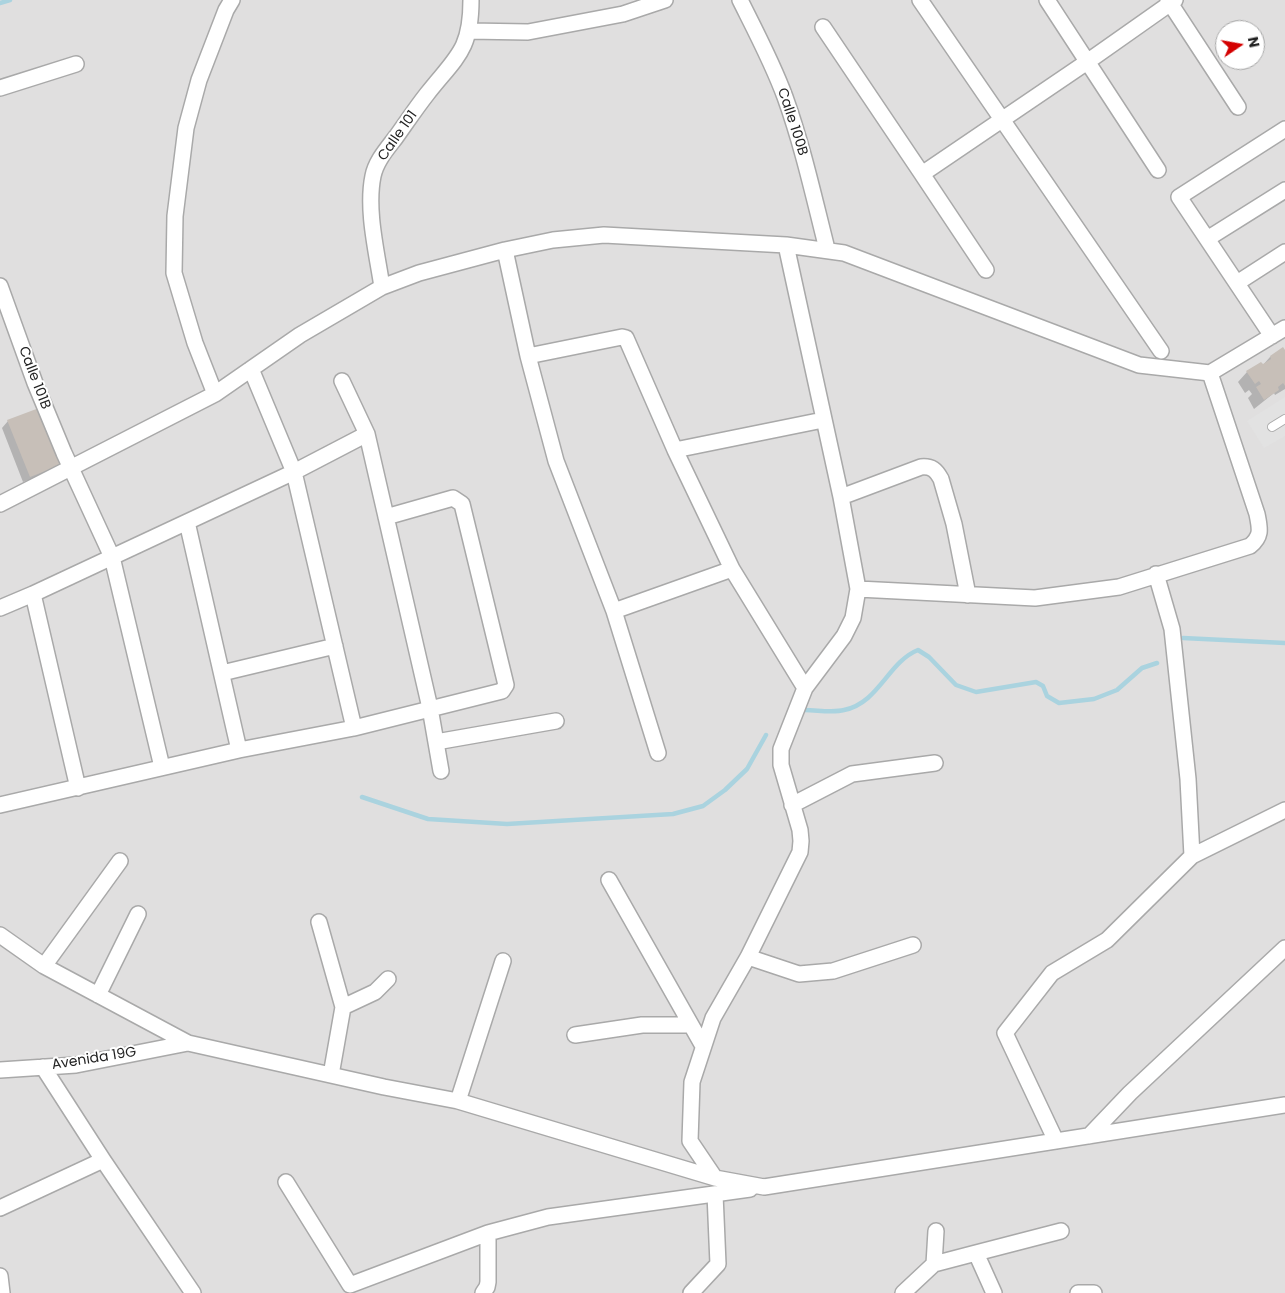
<!DOCTYPE html>
<html>
<head>
<meta charset="utf-8">
<style>
	body { margin:0 }
	#map { position:relative; width:1285px; height:1293px; overflow:hidden; background:#f2efe9; font-family:Poppins,sans-serif }
	canvas { display:block }
	.north { position:absolute; left:1215px; top:20px; width:50px; height:50px; box-sizing:border-box; background:#fff; border:1px solid #a7a7a7; border-radius:50%; rotate:78deg; font-size:14px; font-weight:700; line-height:20px; text-align:center; color:#222 }
	.north::after { content:''; display:block; margin:auto; width:18px; height:22px; background:#d40000; clip-path:polygon(50% 0,100% 100%,50% 72%,0 100%) }
</style>
</head>
<body>
<div id="map">
<canvas width="1285" height="1293"></canvas>
<div class="north">N</div>
</div>
<script>
const context = document.querySelector('canvas').getContext('2d');
context.lineJoin = 'round';
function fill(path, color) {
  context.fillStyle = color;
  context.fill(path, 'evenodd');
}
function trace(path, color, width, dash) {
  context.strokeStyle = color;
  context.lineWidth = width;
  context.lineCap = dash ? 'butt' : 'round';
  context.setLineDash(dash || []);
  context.stroke(path);
}
function write(font, color, halo, rows, align = 'center') {
  context.font = font + ' Poppins,sans-serif';
  context.lineWidth = 4;
  context.setLineDash([]);
  context.textBaseline = 'middle';
  context.strokeStyle = halo;
  context.fillStyle = color;
  for (const [text, x, y, turn = 0] of rows) {
    context.save();
    context.translate(x, y);
    context.rotate((+turn || 0) * Math.PI / 180);
    context.textAlign = isNaN(turn) ? turn : align;
    if (halo) context.strokeText(text, 0, 0);
    context.fillText(text, 0, 0);
    context.restore();
  }
}
const residential = new Path2D(`
	M0 0H1285V1293H0ZM1225 30H1255V60H1225Z`);
const parking = new Path2D(`
	M1285 397V436L1264 448 1247 421Z`);
const shadow = new Path2D(`
	M1285 352V389L1275 395 1274 393 1254 409 1248 398 1252 394 1249 390 1245 393 1238 382 1247 372 1263 365 1270 357Z
	M8 421 59 464 53 471 23 482 2 428Z`);
const stream = new Path2D(`
	M0 3 10 0
	M1183 638 1285 643
	M805 710C817 710 833 713 844 710 879 703 888 662 918 650L929 657 956 685 976 692 1036 682 1043 686 1047 696 1059 703 1094 699 1117 690 1142 668 1157 663
	M362 797 428 819 507 824 673 814 703 806 725 790 747 769 766 735`);
const building = new Path2D(`
	M1283 347 1285 350V386L1283 383 1278 387 1279 390 1264 400 1256 387 1261 384 1259 381 1255 384 1246 371 1261 362 1263 364 1271 359 1270 356Z
	M39 408 61 465 30 477 7 420Z`);
const lane = new Path2D(`
	M1272 427 1285 419`);
const street = new Path2D(`
	M740 0C756 32 773 64 785 97 803 147 814 198 827 249
	M920 0 1161 351
	M1047 0 1158 170
	M1168 0 1238 107
	M823 27 922 174 1087 62 1175 0
	M469 31 528 32 623 14 665 0
	M0 88 76 64
	M922 174 986 270
	M1207 239 1285 190
	M505 250 528 356 556 461 614 611 658 753
	M1237 283 1285 252
	M0 286 35 383 64 453 112 557 162 767
	M382 287C377 253 366 210 373 176 376 161 387 149 396 137 406 123 416 108 427 94 456 57 471 51 471 0
	M1272 336 1179 197 1285 129
	M528 356 622 337 626 338 675 450 732 569 805 688
	M251 369 294 472 354 728
	M342 381 367 434 430 708 441 771
	M215 394 195 343 174 273 175 216 186 128 199 80 226 10 232 0
	M675 450 823 420
	M841 497 921 467C932 466 936 470 941 479L954 524 968 595
	M0 504 215 394 300 335 382 287 419 273 505 250 553 240 604 235 786 245 844 253 1139 365 1210 373 1285 328
	M187 522 239 750
	M1156 574 1172 629 1188 779 1192 856
	M858 589 1035 598 1119 587 1250 546C1262 536 1260 529 1257 514L1210 373
	M33 594 78 788
	M0 608 33 594 294 472 367 434
	M614 611 732 569
	M222 673 335 646
	M436 742 556 721
	M0 805 239 750 354 728 502 691 506 685 462 504 453 498 386 517
	M792 805 852 774 935 763
	M609 880 703 1046
	M319 922 343 1007 331 1075
	M0 935 44 966 188 1043 384 1087 458 1101 715 1178 764 1187 1285 1105
	M748 957 799 974 833 971 913 945
	M44 966 120 861
	M98 995 138 914
	M343 1007 375 992 388 979
	M575 1035 642 1025H691
	M43 1067 103 1160 193 1293
	M0 1070 76 1065 188 1043
	M458 1101 503 961
	M1089 1136 1130 1093 1285 948
	M1056 1141 1005 1033 1052 973 1107 940 1192 856 1285 810
	M715 1178 690 1141 692 1082 713 1018 748 957 800 852 801 841 800 830 781 765V749L805 688 844 636 853 618 858 589 841 497 786 245
	M286 1182 350 1285 488 1233
	M0 1208 103 1160
	M934 1264 976 1253
	M0 1276 2 1293
	M483 1293 487 1287 488 1282V1233L548 1217 750 1189
	M691 1293 718 1264 715 1194
	M903 1293 934 1264 936 1231
	M994 1293 976 1253 1061 1231
	M1078 1293H1094`);
const streetNames = [
	["Calle 100B",792,122,72],
	["Calle 101",398,136,-55],
	["Calle 101B",34,378,69],
	["Avenida 19G",94,1059,-9]
];
fill(residential, '#e0dfdf');
fill(parking, '#e2e2e2');
fill(shadow, '#0003');
trace(stream, '#aad3df', 4.5);
fill(building, '#c7bfb8');
trace(lane, '#a9a9a9', 10);
trace(street, '#a9a9a9', 18);
trace(lane, '#fff', 8);
trace(street, '#fff', 15);
write('14px', '#222', '#fff', streetNames);
</script>
</body>
</html>
